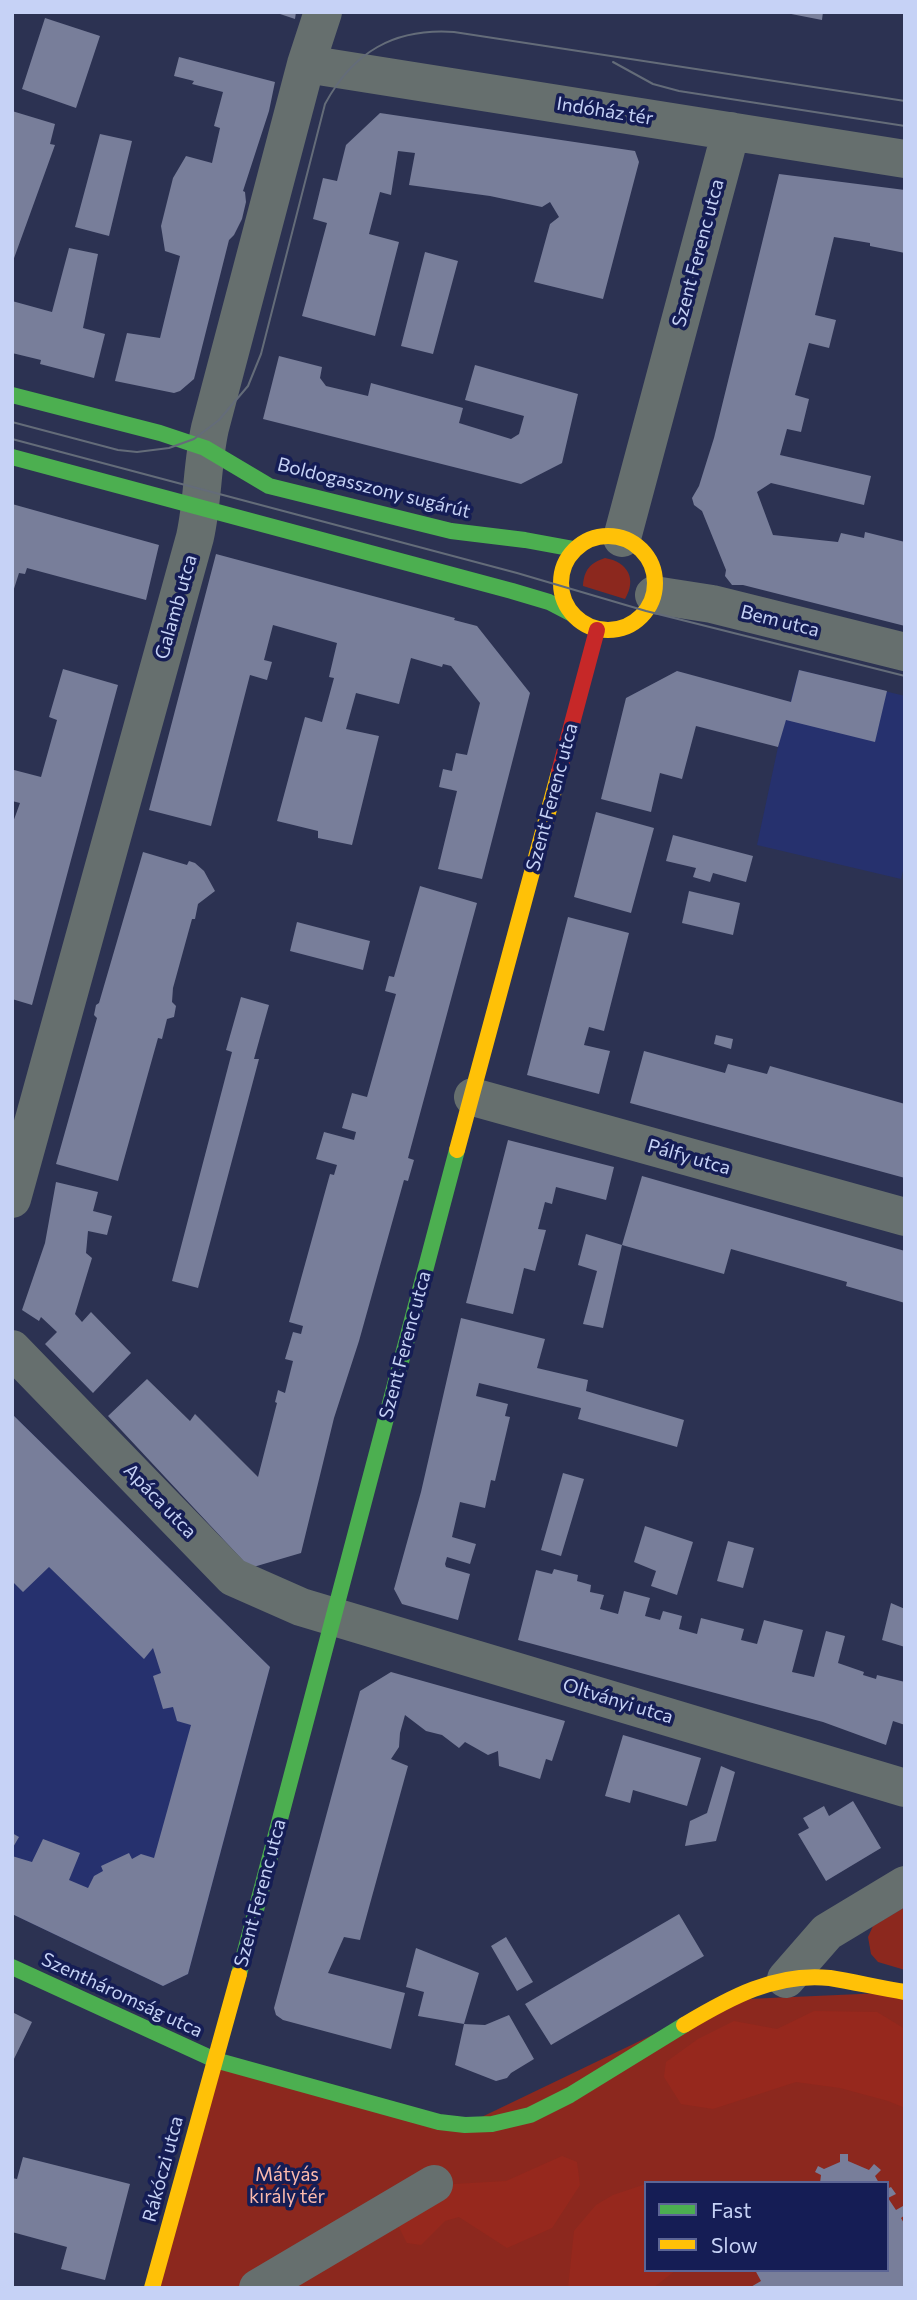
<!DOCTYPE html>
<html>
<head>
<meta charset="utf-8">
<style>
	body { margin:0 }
	#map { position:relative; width:917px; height:2300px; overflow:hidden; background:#2c3252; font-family:Commissioner,sans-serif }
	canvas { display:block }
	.frame { position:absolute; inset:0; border:14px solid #c6d2f6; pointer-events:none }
	.legend { position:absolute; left:644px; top:2181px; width:245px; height:91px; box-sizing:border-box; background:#151d55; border:2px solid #5c6595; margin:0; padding:9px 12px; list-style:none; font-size:21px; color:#c6d2f6 }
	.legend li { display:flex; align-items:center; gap:14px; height:35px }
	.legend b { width:35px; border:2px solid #5c6595 }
</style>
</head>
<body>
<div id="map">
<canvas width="917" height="2300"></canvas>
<div class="frame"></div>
<ul class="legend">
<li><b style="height:9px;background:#4caf50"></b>Fast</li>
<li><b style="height:9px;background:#ffc107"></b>Slow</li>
</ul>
</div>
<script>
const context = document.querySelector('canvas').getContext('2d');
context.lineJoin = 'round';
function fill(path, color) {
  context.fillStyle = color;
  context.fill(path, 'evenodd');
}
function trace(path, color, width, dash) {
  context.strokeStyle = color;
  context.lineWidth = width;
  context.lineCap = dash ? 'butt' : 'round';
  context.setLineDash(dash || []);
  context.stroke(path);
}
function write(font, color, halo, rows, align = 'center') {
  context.font = font + ' Commissioner,sans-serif';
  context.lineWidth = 7;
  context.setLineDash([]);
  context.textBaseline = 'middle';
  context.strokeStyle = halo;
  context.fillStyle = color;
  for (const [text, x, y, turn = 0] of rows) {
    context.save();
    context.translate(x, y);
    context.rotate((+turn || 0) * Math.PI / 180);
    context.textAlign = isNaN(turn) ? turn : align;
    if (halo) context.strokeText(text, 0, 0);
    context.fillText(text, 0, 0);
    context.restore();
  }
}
const built = new Path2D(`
	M799 670 905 696V863L901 879 757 845 778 747Z
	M12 1414 270 1667 188 1974 163 1986 12 1914Z`);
const green = new Path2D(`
	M605 558C628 562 637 579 625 599L583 586C584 570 590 563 605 558Z
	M905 1907V1970L878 1962 871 1954 868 1937 873 1926Z
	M905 1992V2288H152L215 2060 465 2125 725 2000ZM646 2183H887V2270H646Z`);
const forest = new Path2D(`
	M814 2011 877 2012 905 2029V2108L888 2101 840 2088 796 2082 713 2109 681 2104 664 2077 666 2062 698 2039 734 2021 777 2029Z
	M562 2156 577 2162 580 2185 552 2228 507 2248 459 2217 445 2221 421 2245 407 2243 397 2223 437 2202 454 2184 506 2181Z
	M646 2184V2270H676L653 2288H568L574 2231 596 2205 613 2195Z`);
const building = new Path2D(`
	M274 12H296L295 19Z
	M781 12H823L822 20Z
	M45 18 100 36 76 108 22 89Z
	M179 57 275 82 269 111 243 191 245 192 246 202 242 219 234 235 229 240 194 379 180 391 174 393 115 381 127 333 160 338 180 256 165 251 161 226 173 178 186 156 212 163 220 128 214 126 223 92 192 84 194 81 174 76Z
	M12 111 55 124 50 144 55 145 13 261Z
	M380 113 635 151 639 162 603 299 534 282 550 224 559 217 550 202 542 207 490 196 409 185 415 153 398 151 391 195 380 192 369 234 399 242 375 336 302 316 327 223 313 219 323 178 337 181 346 145Z
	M100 134 132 141 109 236 75 227Z
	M779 174 905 190V253L870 246V243L834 237 815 315 836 320 829 348 809 343 795 395 809 399 801 432 787 429 780 455 871 476 864 505 771 483 757 492 773 535 838 542 841 533 864 538 865 532 905 542V626L743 585H732L725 576 726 570 702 511 694 505 692 498 699 486 714 438Z
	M69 248 98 254 83 328 105 334 94 378 40 364 41 360 12 353V301L52 312Z
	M425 252 458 261 433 354 401 346Z
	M279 356 322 367 320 378 326 386 368 396 371 383 463 408 459 423 511 439 519 434 524 416 465 400 475 365 578 394 562 463 521 484 263 419Z
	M12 504 159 545 146 600 27 568 25 574 19 573 12 595Z
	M216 554 455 618 454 620 477 626 530 693 482 879 438 869 457 791 439 787 443 769 452 771 456 753 467 755 480 703 451 666 443 664 442 667 411 658 399 704 356 693 346 729 379 736 352 845 318 838V831L277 821 305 717 322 722 334 678 329 677 337 643 273 625 264 660 272 662 267 680 250 675 211 826 149 810Z
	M63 669 118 685 32 1005 12 999V825L20 803 12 801V777L14 770 41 777 57 720 49 717Z
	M799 670 887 691 875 742 786 720 778 747 696 726 682 779 660 773 651 812 601 799 626 698 677 671 791 702Z
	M596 812 654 828 631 913 574 897Z
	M673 835 753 856 746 882 713 873 710 882 693 877 696 868 666 861Z
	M143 852 187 865 189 861 195 863 204 871 215 891 198 904 195 919H192L173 988 172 1002 176 1006 174 1017 167 1019 162 1039 158 1038 118 1181 56 1164 97 1018 94 1015 96 1005 99 1003Z
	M420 886 477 903 408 1158 414 1160 408 1181 404 1180 359 1341 334 1418 301 1553 250 1568 108 1416 147 1379 190 1421 195 1414 258 1477 277 1403 275 1402 278 1390 285 1393 293 1361 285 1359 293 1332 301 1334 303 1326 289 1322 330 1174 334 1175 337 1165 316 1159 324 1132 354 1140 356 1132 342 1128 352 1093 367 1097 396 994 385 991 389 976 394 977Z
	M689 891 740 903 733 935 682 923Z
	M568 917 629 933 604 1031 589 1027 584 1045 610 1051 599 1094 527 1075Z
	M297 922 370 941 363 970 290 951Z
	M241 997 269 1005 254 1059H259L198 1288 172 1281 232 1052 226 1050Z
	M716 1035 733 1039 731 1049 714 1044Z
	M644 1051 725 1073 728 1064 767 1074 770 1066 905 1104V1178L630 1103Z
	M508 1140 614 1167 606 1200 556 1187 552 1204 545 1202 538 1229 546 1230 535 1271 524 1268 513 1314 466 1303Z
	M642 1176 905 1251V1303L846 1286 847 1282 731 1249 724 1274 622 1245 603 1328 583 1324 597 1271 578 1265 586 1234 622 1245Z
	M56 1182 98 1192 93 1211 112 1216 107 1235 88 1231 86 1253 92 1258 75 1314 82 1322 91 1312 131 1353 93 1393 45 1344 57 1332 41 1317 39 1321 22 1310 45 1243Z
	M461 1318 545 1339 537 1368 588 1380 586 1391 684 1420 677 1447 578 1419 581 1408 479 1383 476 1396 508 1404 505 1416 510 1417 495 1481 491 1480 485 1508 460 1502 452 1537 476 1544 470 1564 447 1557 445 1564 446 1567 470 1574 458 1620 402 1604 394 1589 421 1492Z
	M12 1414 270 1667 188 1974 163 1986 12 1914V1856L32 1862 43 1839 80 1853 69 1880 88 1888 94 1876 103 1871 101 1866 129 1853 132 1859 141 1854 154 1858 191 1725 177 1721 173 1707 163 1709 153 1676 161 1673 153 1648 144 1659 49 1567 23 1592 12 1581Z
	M563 1473 584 1479 561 1556 541 1550Z
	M645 1526 693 1542 677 1595 651 1586 656 1571 634 1562Z
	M728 1541 754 1548 743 1588 717 1581Z
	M554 1569 578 1575 577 1581 591 1585 590 1592 604 1595 600 1609 618 1614 624 1591 650 1598 645 1616 660 1620 663 1611 682 1616 679 1629 697 1634 701 1618 744 1629 741 1640 757 1644 764 1620 803 1630 792 1672 814 1677 826 1631 845 1636 838 1663 864 1672 863 1675 876 1679 877 1675 905 1682V1725L893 1721 886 1745 823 1722 518 1640 536 1570 552 1574Z
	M891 1603 905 1609V1647L882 1640Z
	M391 1672 565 1721 552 1761 546 1759 540 1779 499 1766 498 1751 488 1755 465 1742 459 1748 442 1735 426 1731 405 1715 400 1733 399 1747 391 1759 408 1766 360 1940 344 1937 328 1973 405 1993 391 2049 283 2020 276 2015 274 2008 360 1691Z
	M623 1735 701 1758 687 1806 633 1790 630 1803 605 1796Z
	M721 1766 735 1772 716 1841 685 1846 690 1821 707 1813Z
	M853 1801 881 1848 826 1881 798 1834 809 1828 803 1818 824 1806 829 1816Z
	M12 1833 19 1837 12 1849Z
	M679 1914 704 1956 551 2045 525 2004Z
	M506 1937 533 1982 517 1991 491 1946Z
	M416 1948 479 1973 464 2024 418 2016 424 1992 406 1987Z
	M12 2012 32 2022 12 2063Z
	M509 2015 534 2059 511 2073 507 2078 496 2081 455 2065 464 2024 485 2025Z
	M840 2154H848V2161L869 2170 874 2164 881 2170 875 2176 879 2183H820L821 2175 815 2172 818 2166 824 2169 840 2162Z
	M23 2157 130 2184 105 2280 61 2269 67 2247 12 2232V2178L17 2179Z
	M891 2187 896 2194 888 2198 896 2210 903 2206 905 2208V2215L901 2218 905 2225V2288H749L761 2281 755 2270H887V2189Z`);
const street = new Path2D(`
	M306 64 905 159
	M622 538 731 131
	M654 595 712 604 905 652
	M473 1097 905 1217
	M12 1199 195 537C203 501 202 464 210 428L306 64 323 12
	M12 1349 233 1577 301 1607 905 1788
	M786 1979 827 1932 905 1885
	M258 2288 434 2184`);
const fast = new Path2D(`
	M12 395 160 433 205 448 269 486 451 531 525 540 574 549
	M12 457 512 591 549 602 572 614
	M12 1967 215 2060 439 2122 465 2125 492 2124 530 2115 570 2095 684 2025
	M239 1974 457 1150`);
const slow = new Path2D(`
	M561 583a47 47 0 1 1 94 0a47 47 0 1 1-94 0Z
	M457 1150 559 772
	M684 2025C729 1998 776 1972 830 1978 855 1982 880 1988 905 1992
	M152 2288 239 1974`);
const jam = new Path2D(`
	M559 772 597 630`);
const tram = new Path2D(`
	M613 62 653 84 679 91 905 126
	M12 422 118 450 137 452 169 448 194 439 219 420 248 386 261 354 325 104C353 52 394 28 454 32L905 101
	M12 439 517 573 646 611 905 676`);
const streetNames = [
	["Indóház tér",605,111,9],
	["Szent Ferenc utca",698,253,-75],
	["Boldogasszony sugárút",374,488,14],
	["Galamb utca",176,607,-74],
	["Bem utca",780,621,14],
	["Szent Ferenc utca",552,797,-75],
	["Pálfy utca",689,1157,16],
	["Szent Ferenc utca",405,1345,-75],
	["Apáca utca",160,1501,46],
	["Oltványi utca",618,1701,17],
	["Szent Ferenc utca",260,1893,-75],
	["Szentháromság utca",122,1995,25],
	["Rákóczi utca",163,2169,-75]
];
const parkNames = [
	["Mátyás",287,2175],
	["király tér",287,2197]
];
fill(built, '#26316e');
fill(green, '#8c281e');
fill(forest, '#96281d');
fill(building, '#787e9a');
trace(street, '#666f6e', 38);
trace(fast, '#4caf50', 16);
trace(slow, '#ffc107', 16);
trace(jam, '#c62828', 16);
trace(tram, '#646c79', 2);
write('19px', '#c6d2f6', '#151d55', streetNames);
write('19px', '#fcbaad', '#151d55', parkNames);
</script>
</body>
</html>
